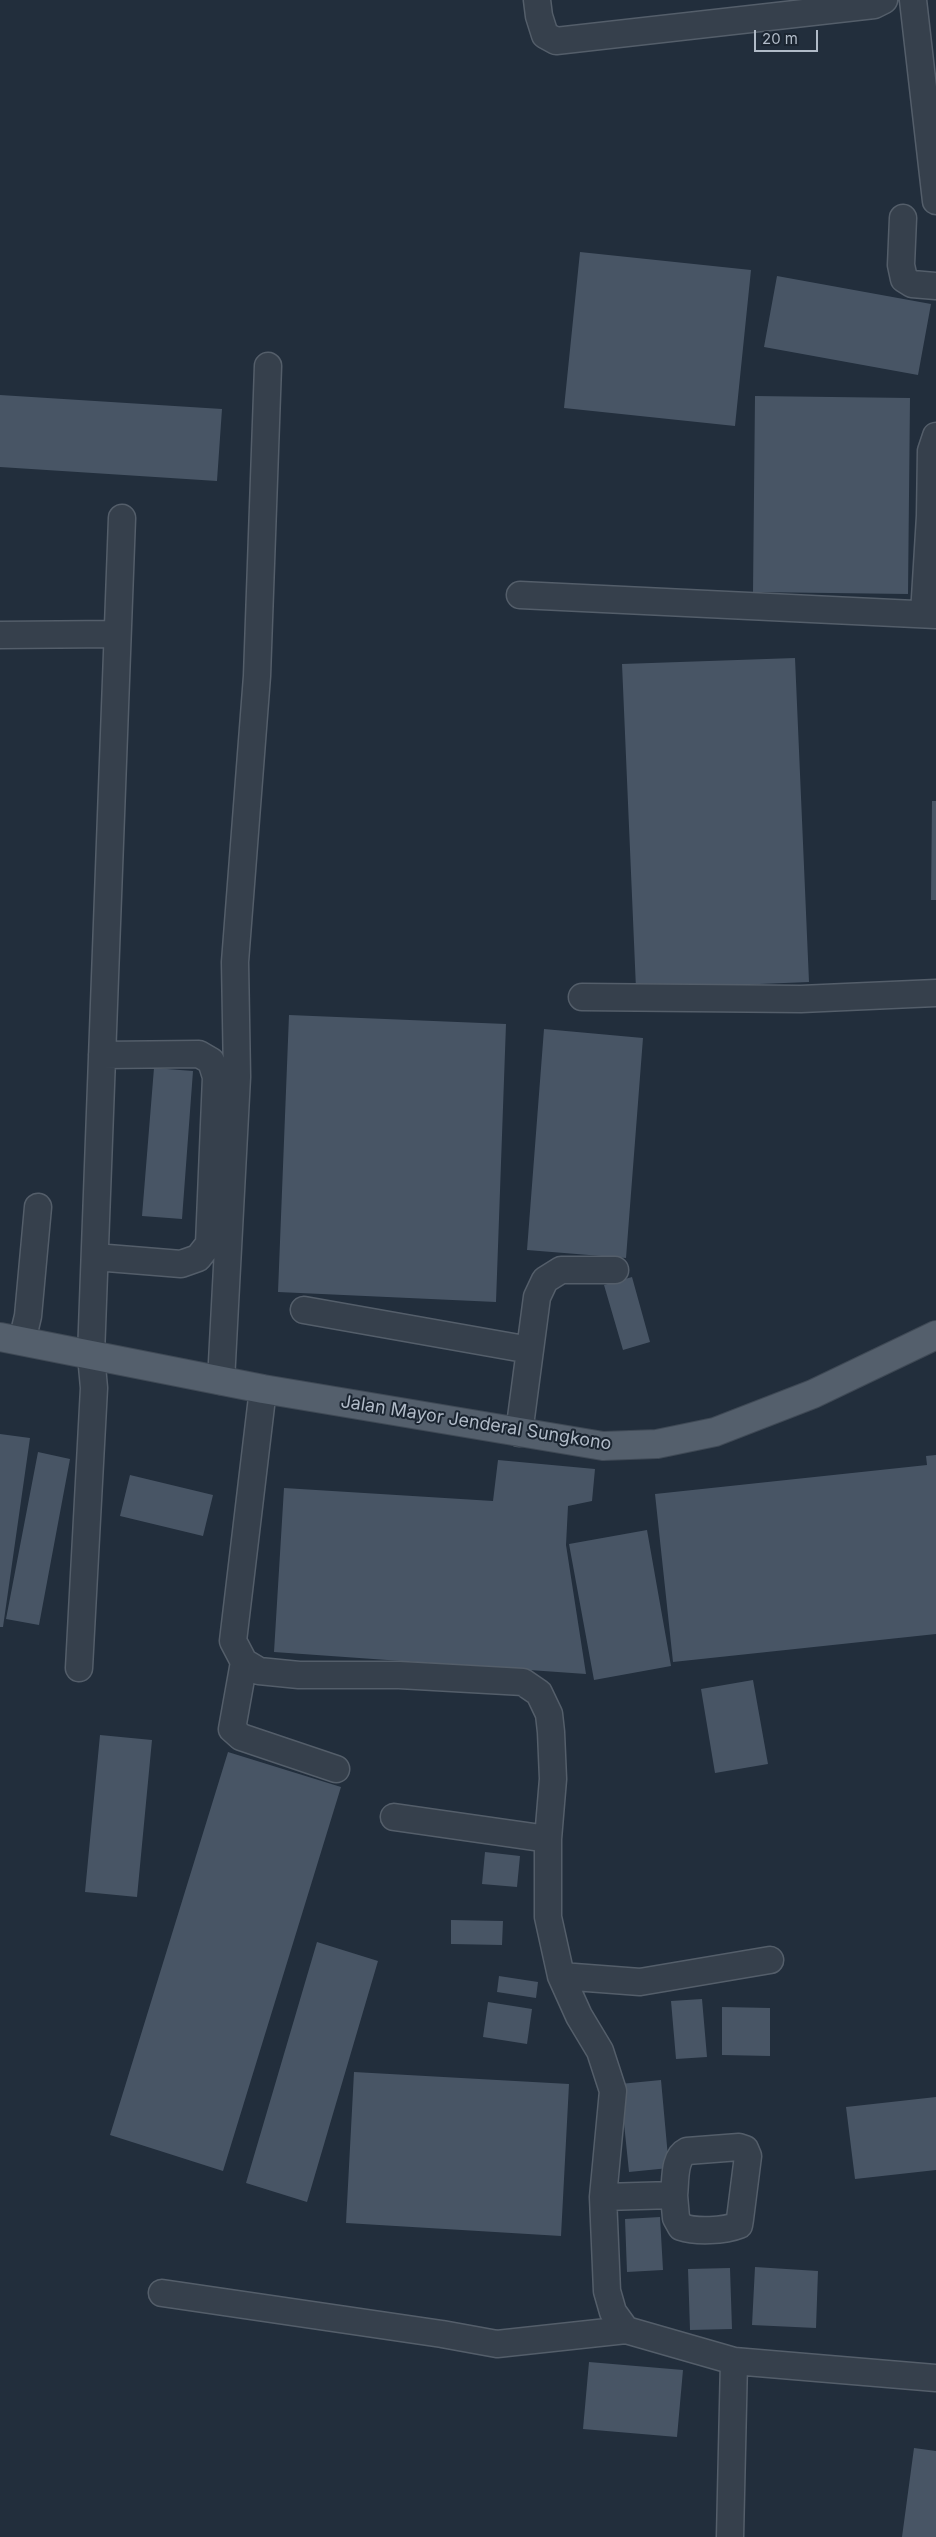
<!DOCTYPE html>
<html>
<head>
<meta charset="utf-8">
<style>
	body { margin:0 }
	#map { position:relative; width:936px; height:2537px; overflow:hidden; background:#222e3c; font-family:Inter,sans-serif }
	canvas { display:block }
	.scale { position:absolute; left:754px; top:30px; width:64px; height:22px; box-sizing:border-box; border:2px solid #b1bbc8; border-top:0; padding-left:6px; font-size:15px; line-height:18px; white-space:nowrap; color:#b1bbc8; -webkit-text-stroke:4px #1b2531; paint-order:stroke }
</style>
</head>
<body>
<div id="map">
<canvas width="936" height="2537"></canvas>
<div class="scale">20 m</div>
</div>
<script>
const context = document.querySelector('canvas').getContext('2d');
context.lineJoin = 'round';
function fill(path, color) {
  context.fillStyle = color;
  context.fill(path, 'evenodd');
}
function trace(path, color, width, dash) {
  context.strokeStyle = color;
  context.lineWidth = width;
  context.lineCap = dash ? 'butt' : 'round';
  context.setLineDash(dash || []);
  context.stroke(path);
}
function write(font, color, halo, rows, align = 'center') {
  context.font = font + ' Inter,sans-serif';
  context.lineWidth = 4;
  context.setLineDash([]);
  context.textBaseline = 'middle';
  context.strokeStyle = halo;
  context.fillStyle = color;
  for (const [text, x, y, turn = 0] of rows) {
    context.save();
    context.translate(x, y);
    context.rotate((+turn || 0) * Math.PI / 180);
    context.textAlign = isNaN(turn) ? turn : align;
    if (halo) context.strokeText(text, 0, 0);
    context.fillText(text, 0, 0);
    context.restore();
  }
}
const building = new Path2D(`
	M580 252 751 270 735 426 564 408Z
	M777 276 931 304 918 375 764 347Z
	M0 395 222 409 217 481 0 467Z
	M755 396 910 398 908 594 753 592Z
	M795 658 809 982 636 989 622 664Z
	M932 801H936V900H931Z
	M289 1015 506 1024 496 1302 278 1292Z
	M544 1029 643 1038 626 1258 527 1250Z
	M154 1068 193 1071 182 1219 142 1216Z
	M632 1277 650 1342 623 1350 604 1285Z
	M0 1434 30 1438 3 1627H0Z
	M38 1452 70 1459 39 1625 6 1619Z
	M936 1455V1634L673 1662 655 1494 927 1465 926 1456Z
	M498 1460 595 1469 592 1501 568 1506 566 1545 586 1674 274 1652 284 1488 493 1501Z
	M130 1475 213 1495 203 1536 120 1516Z
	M647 1530 671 1666 594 1680 569 1544Z
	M753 1680 768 1764 715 1773 701 1689Z
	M100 1735 152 1740 137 1897 85 1892Z
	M228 1752 341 1787 223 2171 110 2135Z
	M485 1852 520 1856 517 1887 482 1884Z
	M451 1920 503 1921 502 1945 451 1944Z
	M317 1942 378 1961 307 2202 246 2183Z
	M499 1976 538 1982 536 1998 497 1992Z
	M702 1999 707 2057 676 2059 671 2001Z
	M488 2002 532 2009 527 2044 483 2037Z
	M722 2007 770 2008V2056L722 2055Z
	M354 2072 569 2084 561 2236 346 2223Z
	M661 2080 669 2168 629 2172 620 2084Z
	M936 2097V2170L855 2179 846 2107Z
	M660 2217 663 2270 627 2272 625 2219Z
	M755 2267 818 2271 816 2328 752 2325Z
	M730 2268 732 2329 690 2330 688 2269Z
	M589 2362 683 2370 677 2437 583 2429Z
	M914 2448 936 2451V2537H902Z`);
const minor = new Path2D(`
	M537 0 539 16 545 35 556 41 874 5 884 0
	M913 0 936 201
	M903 218 901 265 904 279 912 284 936 286
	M520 595 936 615
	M924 614 930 516 931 451 936 436
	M0 635 117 634
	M582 997 801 999 936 993
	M95 1257 181 1264 198 1258 209 1244 216 1077 211 1061 199 1054 102 1055
	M304 1310 530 1350
	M22 1341 28 1316 38 1207
	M221 1381 237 1077 235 962 257 676 268 366
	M263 1389 233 1641 244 1662 259 1671 299 1675H399L523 1682 539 1693 549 1714 551 1732 553 1779 548 1839V1917L561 1976 579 2016 600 2051 613 2091 603 2197 607 2291 613 2312 626 2330
	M519 1433 537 1297 545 1280 561 1270H615
	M244 1662 232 1729 241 1737 336 1769
	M79 1668 94 1388 91 1355 122 518
	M394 1817 548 1839
	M561 1976 640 1982 770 1960
	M603 2197 674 2195 676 2218 681 2227C696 2232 724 2231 739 2225L740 2219 748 2156 745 2149 739 2147 687 2151C673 2158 676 2180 674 2195
	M162 2293 442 2334 497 2344 626 2330 734 2361 936 2378
	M730 2537 734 2361`);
const major = new Path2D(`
	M0 1337 263 1389 603 1446 657 1444 715 1432 813 1394 936 1335`);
const streetNames = [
	["Jalan Mayor Jenderal Sungkono",476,1423,9]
];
fill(building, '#485565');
trace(minor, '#545e6a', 29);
trace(major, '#3f4955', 30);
trace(minor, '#36404c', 26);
trace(major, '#545f6c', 28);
write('18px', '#b1bbc8', '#1b2531', streetNames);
</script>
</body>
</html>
